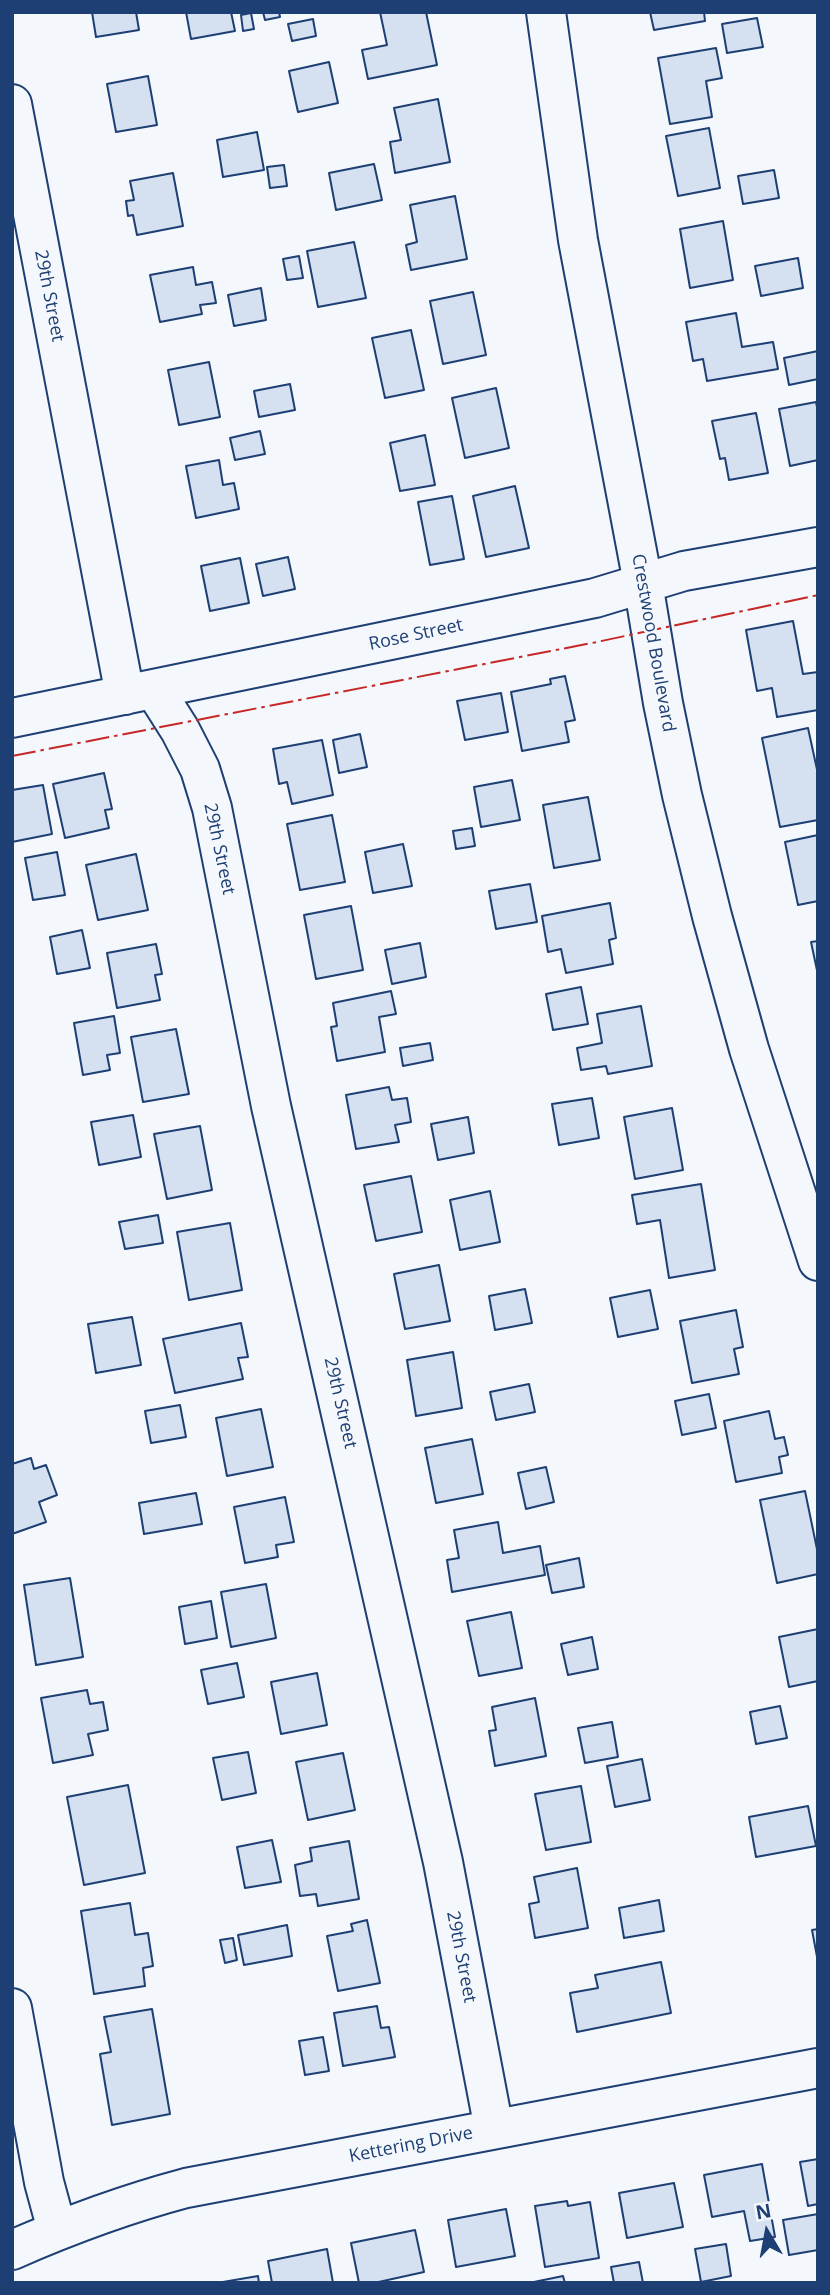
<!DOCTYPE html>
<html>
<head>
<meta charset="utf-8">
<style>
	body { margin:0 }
	#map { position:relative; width:830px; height:2295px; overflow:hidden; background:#f4f7fb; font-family:"Open Sans",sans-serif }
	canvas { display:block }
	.frame { position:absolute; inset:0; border:14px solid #1d3f73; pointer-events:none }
	.north { position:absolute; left:732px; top:2197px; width:70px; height:70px; -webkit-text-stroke:5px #f4f7fb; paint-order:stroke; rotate:350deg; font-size:19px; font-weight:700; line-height:28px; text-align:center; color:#1d3f73 }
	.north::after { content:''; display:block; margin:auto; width:24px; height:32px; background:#1d3f73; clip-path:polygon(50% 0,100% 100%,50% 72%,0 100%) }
</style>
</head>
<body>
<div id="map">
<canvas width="830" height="2295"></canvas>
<div class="frame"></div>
<div class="north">N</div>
</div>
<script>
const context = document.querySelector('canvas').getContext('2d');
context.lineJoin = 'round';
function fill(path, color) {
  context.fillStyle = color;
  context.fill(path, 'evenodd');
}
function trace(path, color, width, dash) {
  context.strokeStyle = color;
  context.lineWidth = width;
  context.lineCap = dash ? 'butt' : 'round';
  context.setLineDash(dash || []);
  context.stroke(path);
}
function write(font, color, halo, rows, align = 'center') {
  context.font = font + ' "Open Sans",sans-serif';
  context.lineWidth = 5;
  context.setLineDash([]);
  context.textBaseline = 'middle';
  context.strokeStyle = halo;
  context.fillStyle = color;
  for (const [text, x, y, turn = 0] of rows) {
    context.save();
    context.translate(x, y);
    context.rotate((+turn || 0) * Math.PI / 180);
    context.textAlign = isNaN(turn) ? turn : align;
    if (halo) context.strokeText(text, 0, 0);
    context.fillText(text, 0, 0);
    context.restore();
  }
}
const building = new Path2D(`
	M92 12H136L139 30 96 37Z
	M186 12H231L235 31 191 39Z
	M263 12H279L280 17 265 20Z
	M380 12H426L437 65 368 79 362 50 387 45Z
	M650 12H704L705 21 654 30Z
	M251 13 254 29 243 31 241 15Z
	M757 18 763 47 727 53 722 24Z
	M313 19 316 36 292 41 288 24Z
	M716 48 722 78 706 81 712 117 670 124 658 58Z
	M329 62 338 103 298 112 289 71Z
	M148 76 157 125 116 132 107 84Z
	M438 99 450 162 395 173 390 142 401 140 394 108Z
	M709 128 720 188 678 196 666 136Z
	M257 132 264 170 223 177 217 140Z
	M374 164 382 200 336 210 329 173Z
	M284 165 287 186 270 188 267 167Z
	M774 170 779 198 743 204 738 176Z
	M173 173 183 226 137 235 133 215 128 216 126 201 134 200 130 181Z
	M455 196 467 259 411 270 406 245 417 242 410 205Z
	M723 221 733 280 690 288 680 229Z
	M354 242 366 298 318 307 307 251Z
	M299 256 303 278 287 280 283 259Z
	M798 258 803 288 761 296 755 266Z
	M193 267 196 285 212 282 216 303 200 305 202 314 160 322 150 275Z
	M261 288 266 320 234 326 228 295Z
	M473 292 486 355 443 364 430 301Z
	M736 313 742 347 773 342 778 369 707 381 703 359 693 361 686 322Z
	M411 330 424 390 385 398 372 338Z
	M818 351V379L789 385 784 358Z
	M209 362 220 417 179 425 168 370Z
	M290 384 295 410 259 417 254 391Z
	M496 388 509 448 465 458 452 398Z
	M816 402 818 412V460L790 466 779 409Z
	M756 413 768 473 729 480 725 458 720 459 712 421Z
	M260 431 265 454 235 460 230 438Z
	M425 435 435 485 400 491 390 443Z
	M219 460 223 485 234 483 239 509 196 518 186 466Z
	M515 486 529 548 486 557 473 496Z
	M452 496 464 559 430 565 418 502Z
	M288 557 295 589 263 596 256 564Z
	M240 558 249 603 210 611 201 566Z
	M793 621 803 674 818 672V710L777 717 772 688 757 691 746 630Z
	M565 676 575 720 565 722 569 742 522 751 511 692 551 684 550 679Z
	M501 693 508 732 465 740 457 701Z
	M808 728 818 774V820L780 827 762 738Z
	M360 734 367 767 339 773 333 740Z
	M322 740 333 795 292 804 287 782 279 784 273 749Z
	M104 773 112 809 105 810 109 828 65 838 53 784Z
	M512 780 520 820 481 827 474 787Z
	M43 785 52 834 12 842V790Z
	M588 797 600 860 554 868 543 805Z
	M332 815 345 882 300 890 287 824Z
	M472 828 475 846 456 849 453 831Z
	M818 835V901L798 905 785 842Z
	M403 844 412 886 373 893 365 852Z
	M57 852 65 895 33 900 25 858Z
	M136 854 148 910 98 920 86 865Z
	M530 884 537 922 496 929 489 891Z
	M610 903 616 938 609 940 613 964 566 973 561 949 548 952 542 916Z
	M351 906 363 970 316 979 304 915Z
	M82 930 90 968 57 974 50 937Z
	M818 941V975L811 942Z
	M420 943 426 977 392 984 385 950Z
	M156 944 162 974 155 975 160 1000 117 1008 107 953Z
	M581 987 588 1024 553 1030 546 994Z
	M391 991 396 1014 379 1017 385 1052 337 1061 331 1027 337 1026 333 1003Z
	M641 1006 652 1066 608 1074 606 1066 581 1070 577 1048 602 1043 597 1014Z
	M114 1016 120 1053 107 1055 110 1070 83 1075 74 1023Z
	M176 1029 189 1094 143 1102 131 1037Z
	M430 1043 433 1060 403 1066 400 1048Z
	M389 1087 392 1100 407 1098 411 1122 395 1125 399 1142 356 1149 346 1095Z
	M592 1098 599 1138 559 1145 552 1104Z
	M672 1108 683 1170 635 1179 624 1117Z
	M133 1115 141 1157 99 1165 91 1122Z
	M468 1117 474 1153 438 1160 431 1124Z
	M200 1126 212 1190 167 1199 154 1134Z
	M411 1176 422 1232 376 1241 364 1185Z
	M701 1184 715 1270 669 1278 660 1220 637 1224 632 1195Z
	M490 1191 500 1242 460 1250 450 1200Z
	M158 1215 163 1243 125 1249 119 1222Z
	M230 1223 242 1290 189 1300 177 1232Z
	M439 1265 450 1321 405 1329 394 1274Z
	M525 1289 532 1323 495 1330 489 1296Z
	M650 1290 658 1329 618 1337 610 1298Z
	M736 1310 743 1347 734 1349 739 1374 692 1383 680 1321Z
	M132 1317 141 1365 96 1373 88 1324Z
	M241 1323 248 1357 238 1358 243 1379 175 1393 163 1339Z
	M453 1352 462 1408 416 1416 407 1360Z
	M529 1384 535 1412 496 1420 490 1392Z
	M709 1394 716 1428 682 1435 675 1401Z
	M180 1405 186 1437 151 1443 145 1411Z
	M261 1409 273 1467 227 1476 216 1418Z
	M769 1411 775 1439 784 1437 788 1455 779 1457 782 1473 736 1482 724 1421Z
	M472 1439 483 1494 436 1503 425 1448Z
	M31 1458 34 1469 46 1465 57 1495 39 1502 46 1522 12 1534V1464Z
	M546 1467 554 1502 526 1509 518 1473Z
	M805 1491 818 1554V1574L777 1583 760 1500Z
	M196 1493 202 1524 144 1534 139 1503Z
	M285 1497 294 1542 276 1545 278 1557 245 1563 234 1507Z
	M498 1522 503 1553 540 1546 545 1575 452 1592 447 1560 459 1558 454 1530Z
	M579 1558 584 1587 552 1593 546 1565Z
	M70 1578 83 1657 36 1665 24 1585Z
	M266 1584 276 1638 231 1647 221 1592Z
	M211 1601 217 1638 185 1644 179 1607Z
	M511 1612 522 1668 479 1676 467 1621Z
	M818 1629V1681L789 1687 779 1637Z
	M592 1637 598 1669 568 1675 561 1644Z
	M237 1663 244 1697 208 1704 201 1670Z
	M317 1673 327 1725 281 1734 271 1682Z
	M87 1690 90 1704 103 1702 108 1730 88 1734 93 1755 53 1763 41 1698Z
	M535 1698 546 1756 495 1766 489 1731 496 1730 492 1707Z
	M780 1706 787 1738 756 1744 750 1712Z
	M612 1722 618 1757 585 1763 578 1728Z
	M248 1752 256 1793 222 1800 213 1758Z
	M343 1753 355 1810 308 1820 296 1762Z
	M642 1759 650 1800 615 1807 607 1766Z
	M128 1785 145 1873 84 1885 67 1797Z
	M581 1786 591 1842 546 1850 535 1794Z
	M808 1806 816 1846 756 1857 749 1817Z
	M272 1840 281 1882 245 1888 237 1847Z
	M349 1841 359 1899 318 1906 316 1894 300 1896 295 1865 312 1861 310 1848Z
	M577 1868 588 1928 535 1938 529 1904 539 1902 534 1877Z
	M659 1900 664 1931 624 1938 619 1908Z
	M130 1903 135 1935 148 1933 153 1966 143 1968 145 1986 94 1994 81 1911Z
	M367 1920 380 1983 338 1991 327 1936 353 1931 351 1924Z
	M287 1925 292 1956 244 1965 238 1935Z
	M818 1929V1962L812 1930Z
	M233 1938 237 1960 225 1963 220 1940Z
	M661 1962 671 2013 577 2032 570 1993 598 1988 595 1975Z
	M377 2006 381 2028 389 2027 395 2057 343 2066 334 2013Z
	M152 2009 170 2114 112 2125 100 2054 111 2052 104 2017Z
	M323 2037 329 2071 305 2075 299 2041Z
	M818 2159V2204L808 2206 800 2162Z
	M762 2164 775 2237 750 2241 744 2211 712 2217 704 2175Z
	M674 2183 683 2227 627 2238 619 2193Z
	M567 2201 568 2206 590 2202 599 2258 545 2267 535 2206Z
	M506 2209 515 2256 456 2267 448 2220Z
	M818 2214V2250L789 2255 783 2220Z
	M415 2230 424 2272 374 2283H359L351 2243Z
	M726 2244 731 2276 701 2282 695 2249Z
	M327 2249 333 2283H272L268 2261Z
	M639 2262 643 2283H614L611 2267Z
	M258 2276 259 2283H217Z
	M563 2276 565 2283H529Z`);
const minor = new Path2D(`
	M546 12 578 240 643 583 663 703 682 795 712 916 749 1049 818 1261
	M12 104 125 695
	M154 689 180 730 200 769 212 808 271 1106 443 1862 494 2129
	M12 718 595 598 684 571 818 547
	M12 2008 44 2182 57 2230
	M12 2250C69 2225 126 2204 186 2188L818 2068`);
const power = new Path2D(`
	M12 756 592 643 818 595`);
const streetNames = [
	["29th Street",49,296,79],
	["Rose Street",416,635,-12],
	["Crestwood Boulevard",653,643,80],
	["29th Street",219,849,78],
	["29th Street",340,1403,77],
	["29th Street",461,1957,79],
	["Kettering Drive",411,2145,-11]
];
fill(building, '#d5e0f0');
trace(building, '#1d3f73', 2);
trace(minor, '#1d3f73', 42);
trace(minor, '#f4f7fb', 38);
trace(power, '#c62828', 2, [24, 5, 3.5, 5]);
write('18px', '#1d3f73', '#f4f7fb', streetNames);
</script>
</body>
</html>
